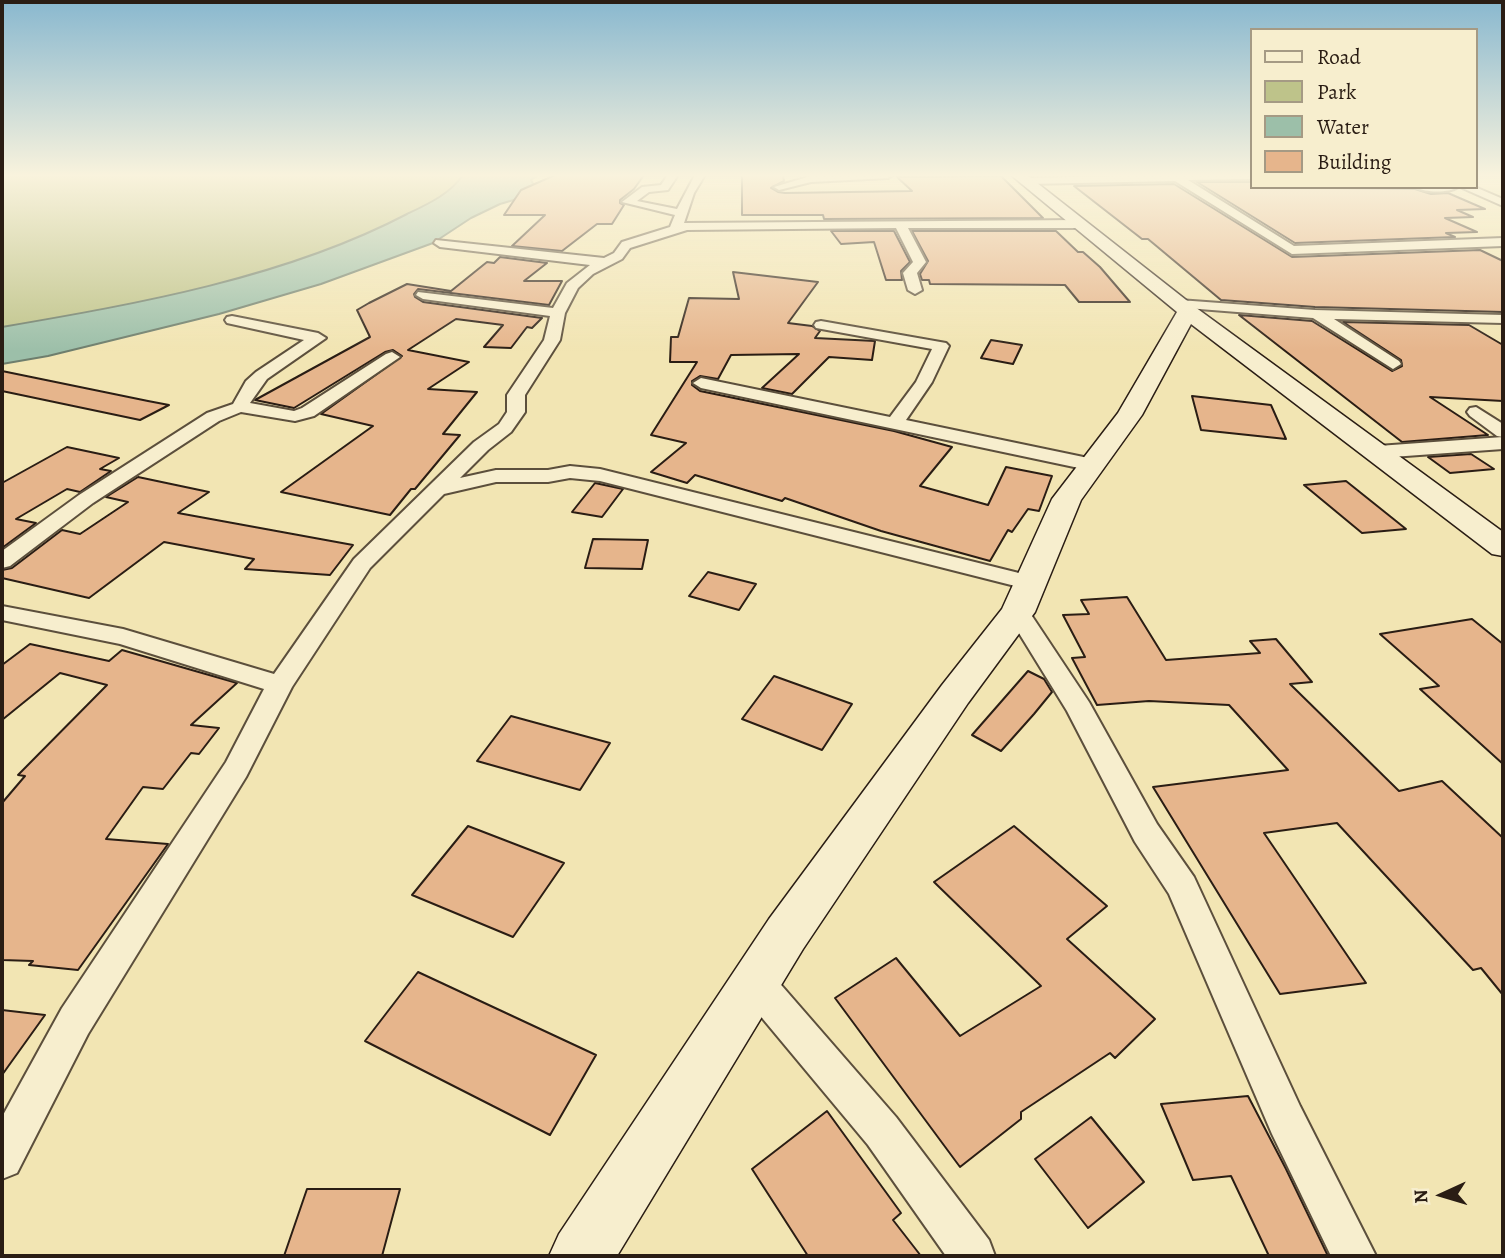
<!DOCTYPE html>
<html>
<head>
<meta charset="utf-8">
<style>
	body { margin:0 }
	#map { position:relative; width:1505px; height:1258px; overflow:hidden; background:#f2e5b3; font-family:Alegreya,serif }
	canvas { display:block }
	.frame { position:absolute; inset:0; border:4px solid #2a1d14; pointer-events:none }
	.legend { position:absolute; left:1250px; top:28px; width:228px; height:161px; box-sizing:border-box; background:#f7eece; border:2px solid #a59a84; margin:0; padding:9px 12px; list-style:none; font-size:21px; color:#2a1d14 }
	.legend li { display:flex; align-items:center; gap:14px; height:35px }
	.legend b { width:35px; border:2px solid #a59a84 }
	.north { position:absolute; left:1407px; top:1160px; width:70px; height:70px; -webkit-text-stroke:5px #f7eece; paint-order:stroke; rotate:266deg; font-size:19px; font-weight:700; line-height:28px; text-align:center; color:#2a1d14 }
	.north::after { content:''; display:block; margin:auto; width:24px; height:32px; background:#2a1d14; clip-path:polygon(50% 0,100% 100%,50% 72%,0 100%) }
</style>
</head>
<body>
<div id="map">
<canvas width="1505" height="1258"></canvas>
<div class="frame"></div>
<ul class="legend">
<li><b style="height:9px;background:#f7eece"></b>Road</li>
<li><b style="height:19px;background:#bec38a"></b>Park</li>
<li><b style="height:19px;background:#9cbfa9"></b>Water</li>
<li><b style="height:19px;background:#e6b58c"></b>Building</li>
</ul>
<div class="north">N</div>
</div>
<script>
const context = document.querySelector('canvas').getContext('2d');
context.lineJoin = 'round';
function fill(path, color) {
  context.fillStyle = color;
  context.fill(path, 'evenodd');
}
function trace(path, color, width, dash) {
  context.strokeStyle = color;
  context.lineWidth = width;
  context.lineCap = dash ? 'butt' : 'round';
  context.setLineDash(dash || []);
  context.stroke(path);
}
const green = new Path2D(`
	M2 175H463C450 194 428 204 407 214 285 278 136 304 2 327Z`);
const water = new Path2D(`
	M463 175H539L531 180 535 187 524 197 500 204 471 218 433 243 321 284 219 314 48 356 2 364V327C136 304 285 278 407 214 428 204 450 194 463 175Z`);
const building = new Path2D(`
	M555 175H644L634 189 620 200V203L624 205 612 224H597L562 251 512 246 545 215H504L521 190Z
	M742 175H783L784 181 771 188 778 192 785 193 912 191 897 177 1001 176 1043 218 824 219 823 215H742Z
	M1197 182H1251V187L1415 189 1431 194 1448 193 1485 209 1457 210 1473 217 1445 218 1477 232 1446 233 1455 237 1295 243Z
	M1174 184 1292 257 1480 250 1503 261V312L1315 307 1221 300 1148 239H1142L1074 186Z
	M831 231H894L910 262 901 271 902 280H886L874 242 841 244Z
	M912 231H1056L1078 252H1083L1100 267 1130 302H1079L1065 285 930 284 929 280H922L920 274 928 261Z
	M500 257 547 263 524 281H562L549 305 418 289 414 294 415 297 423 302 542 318 532 328 527 327 511 348 484 347 503 325 456 319 408 350 469 362 428 389 477 392 443 434 460 435 415 489H411L390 515 281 492 373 426 321 414 402 356 393 350 385 352 294 408 255 400 370 337 357 310 369 303 407 284 451 291 487 262 494 263Z
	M733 272 818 282 788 323 812 326 820 331 815 338 875 341 872 360 829 357 792 394 762 388 799 354 731 355 718 379 700 376 692 381V385L700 391 894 431 952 447 920 486 988 505 1006 467 1052 476 1039 511 1028 509 1012 532 1008 530 990 561 881 531 785 498 782 501 695 475 687 483 651 472 686 443 651 435 697 362H670L671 337H678L689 298 739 299Z
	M1239 315 1312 321 1392 371 1402 366 1401 360 1343 322 1469 325 1503 345V401L1430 397 1488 435 1402 442Z
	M991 340 1022 345 1013 364 981 358Z
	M2 371 148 401 169 405 140 420 2 391Z
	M1192 396 1271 405 1286 439 1201 430Z
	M67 447 119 458 100 469 111 471 80 492 67 489 16 519 36 523 2 548V483Z
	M1471 454 1494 469 1450 473 1428 457Z
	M138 477 209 492 178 513 353 545 330 575 245 569 254 559 164 542 89 598 2 578V570L12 568 62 530 80 534 128 502 106 497Z
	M1346 481 1406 529 1362 533 1304 485Z
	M595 483 623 489 602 517 572 512Z
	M593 539 648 540 642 569 585 568Z
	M708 572 756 584 739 610 689 596Z
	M1127 597 1166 660 1260 653 1250 641 1276 639 1312 682 1290 684 1399 791 1442 781 1503 838V995L1481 968 1473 970 1337 823 1264 833 1366 983 1280 994 1153 787 1288 770 1229 705 1149 701 1097 705 1072 658 1085 657 1063 615 1089 614 1081 600Z
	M1472 619 1503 644V764L1420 689 1439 686 1380 634Z
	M30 644 109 661 122 650 237 683 191 725 219 728 199 754 191 753 163 789 143 787 106 839 168 844 78 970 29 965 33 961 2 960V803L25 776 18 775 107 685 60 673 2 720V665Z
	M1028 671 1044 679 1052 692 1034 714 1001 751 972 735Z
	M774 676 852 704 822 750 742 719Z
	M511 716 610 743 580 790 477 761Z
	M468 826 564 863 513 937 412 895Z
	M1014 826 1107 906 1067 939 1155 1019 1115 1058 1110 1053 1021 1112V1119L960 1167 835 998 896 958 960 1036 1041 986 934 882Z
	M418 972 596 1055 550 1135 365 1041Z
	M2 1010 45 1015 2 1075Z
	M1248 1096 1286 1169 1328 1256H1269L1231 1176 1193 1180 1161 1104Z
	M827 1111 901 1213 893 1220 921 1256H808L752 1169Z
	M1091 1117 1144 1182 1088 1228 1035 1159Z
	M307 1189H400L382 1256H284Z`);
const street = new Path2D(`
	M668 175H678L668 190 649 192 637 201 677 209 695 175H705L694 193 684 223 1080 220 1086 224 1080 228H908L926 262 917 273 922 290 915 294 908 290 903 273 913 262 896 228 687 230 630 248 622 259 593 274 578 288 565 313 560 340 525 395V412L511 432 488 450 460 478 496 470H548L570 466 600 469 1039 578 1043 583 1039 588 1031 590 600 481 570 478 548 482H496L444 494 370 568 292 687 246 777 88 1034 17 1173 2 1179V1117L62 1008 226 762 264 689 120 644 2 620V606L123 629 274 674 354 559 474 442 499 424 507 412V395L544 340 550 316 423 299 416 295 418 292 553 308 567 283 590 265 440 247 434 243 436 240 604 258 614 253 622 242 670 227 675 215 622 202 642 187 661 185Z
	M893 175 888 178 811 182 779 190 774 187 811 176Z
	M1164 175H1251V179L1188 180 1294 246 1503 238V246L1292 254 1175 181 1026 184 1021 181 1026 178Z
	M1416 187H1458C1449 193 1425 193 1416 187Z
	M1460 187H1475L1503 199V206Z
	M1179 300 1315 310 1503 315V323L1334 319 1399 361 1401 364 1393 369 1313 318 1174 307V301Z
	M232 316 318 333 326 338 267 379 250 403 294 411 302 408 386 354 392 352 400 357 314 416 295 421 241 412 219 421 93 503 10 566 2 568V551L79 495 207 413 233 404 246 381 256 372 304 340 227 323 225 320 227 317Z
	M821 321 946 343 949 346 932 382 906 420 1093 459 1103 465 1093 471 701 388 693 383 701 378 890 417 916 382 932 349 816 328 814 325 816 322Z
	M1476 407 1503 424V449L1378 458 1369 452 1378 446 1503 437 1497 436 1470 416 1467 412 1470 408Z
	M1018 604 1026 607 1089 702 1157 824 1194 877 1300 1106 1376 1256H1331L1272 1134 1169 894 1135 842 1067 711 1006 612 1010 607Z
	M756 966 769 971 896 1117 989 1240 995 1256H946L868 1145 743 995 738 983 743 971Z`);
const secondary = new Path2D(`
	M1011 175H1027L1195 307 1503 532V556L1492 554 1191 324 1142 415 1081 500 1035 612 968 703 803 949 617 1256H549L559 1234 769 919 942 685 1002 609 1052 499 1118 413 1177 312Z`);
fill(green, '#bec38a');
fill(water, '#9cbfa9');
trace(water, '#6e7e6d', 2);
fill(building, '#e6b58c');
trace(building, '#2a1d14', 2);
trace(street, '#5c4f3c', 4);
trace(secondary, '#2a1d14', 3);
fill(street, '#f7eece');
fill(secondary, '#f7eece');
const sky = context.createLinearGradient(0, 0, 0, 351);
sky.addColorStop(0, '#89b8cf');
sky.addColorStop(0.5, '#f9f3dd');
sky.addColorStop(1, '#f9f3dd00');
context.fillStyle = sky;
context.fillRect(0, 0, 1505, 351);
</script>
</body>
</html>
